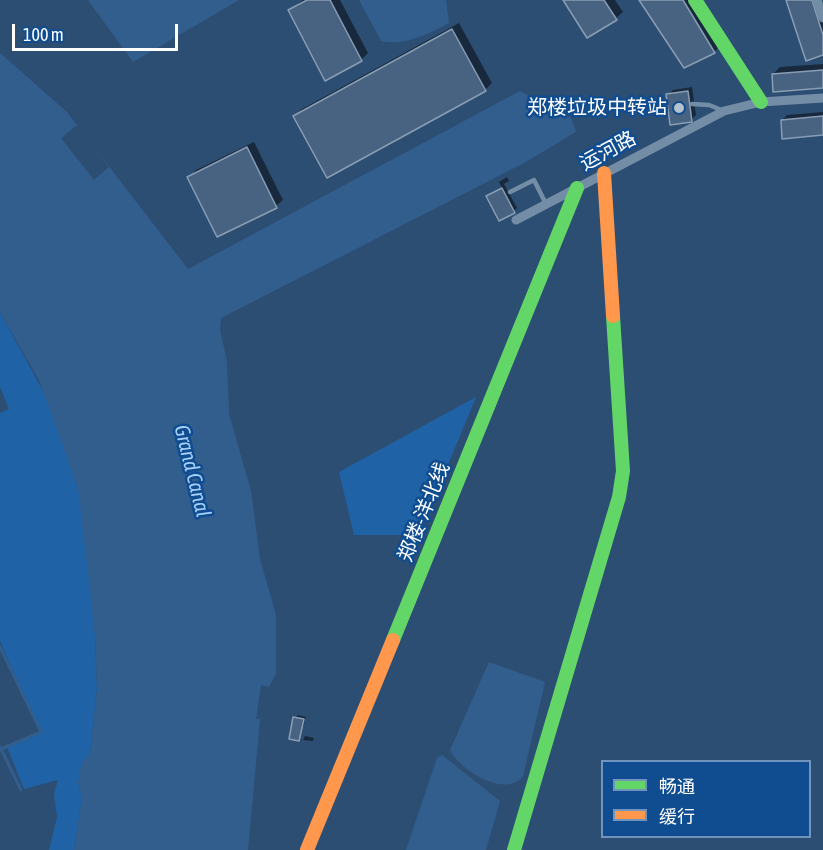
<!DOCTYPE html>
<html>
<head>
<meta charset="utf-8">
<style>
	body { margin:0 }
	#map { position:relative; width:823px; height:850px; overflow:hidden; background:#2d4e73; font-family:"Asap Condensed","Noto Sans SC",sans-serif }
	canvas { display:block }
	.legend { position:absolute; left:601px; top:760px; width:210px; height:78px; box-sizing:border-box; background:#104d90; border:2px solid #7094bc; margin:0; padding:8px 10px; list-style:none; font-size:18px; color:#fff }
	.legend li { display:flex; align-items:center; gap:12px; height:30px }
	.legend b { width:30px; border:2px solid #7094bc }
	.scale { position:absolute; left:12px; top:24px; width:166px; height:27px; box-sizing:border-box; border:3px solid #fff; border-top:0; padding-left:8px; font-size:18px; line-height:21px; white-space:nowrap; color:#fff; -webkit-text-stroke:4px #104d90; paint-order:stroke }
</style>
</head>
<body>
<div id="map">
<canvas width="823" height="850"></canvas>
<ul class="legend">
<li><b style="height:8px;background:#63d668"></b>畅通</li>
<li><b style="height:8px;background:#ff974d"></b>缓行</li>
</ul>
<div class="scale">100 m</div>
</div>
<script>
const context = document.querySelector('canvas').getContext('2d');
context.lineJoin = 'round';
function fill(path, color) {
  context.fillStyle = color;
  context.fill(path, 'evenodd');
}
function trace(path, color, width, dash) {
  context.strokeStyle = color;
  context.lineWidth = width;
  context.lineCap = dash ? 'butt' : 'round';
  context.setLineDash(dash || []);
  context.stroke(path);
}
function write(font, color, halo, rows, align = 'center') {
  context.font = font + ' "Asap Condensed","Noto Sans SC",sans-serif';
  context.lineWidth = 5;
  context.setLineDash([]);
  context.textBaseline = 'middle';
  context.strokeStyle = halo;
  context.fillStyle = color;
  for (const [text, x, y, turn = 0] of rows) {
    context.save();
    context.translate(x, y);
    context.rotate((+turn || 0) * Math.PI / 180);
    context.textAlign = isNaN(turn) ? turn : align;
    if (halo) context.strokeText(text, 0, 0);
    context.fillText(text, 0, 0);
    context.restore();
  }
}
const green = new Path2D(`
	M0 312 48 400 78 488 86 539 95 635 97 689 90 754 82 763 78 782 82 798 74 850H49L57 817 54 794 58 780 24 789 7 747 40 732 0 641V413L9 409 0 387Z
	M476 397 419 535H354L339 472Z`);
const water = new Path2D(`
	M88 0H239L133 62Z
	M359 0H446L449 23C428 34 406 46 381 41Z
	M0 53 67 112 188 269 520 91 571 118 576 132 524 163 221 318 220 330 227 361 229 414 251 491 260 559 276 615V674L269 687 261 685 256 719H260L248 850H74L82 798 78 782 82 763 90 754 97 689 95 635 78 488 40 382 0 312Z
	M489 662 545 682 523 776C505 800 458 768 450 750Z
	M442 755 500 801 486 850H406L437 758Z`);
const pier = new Path2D(`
	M77 125 109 167 94 180 61 138Z`);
const shadow = new Path2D(`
	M303 0H340L368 53 361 60 289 11Z
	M565 0H615L623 12 616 18Z
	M641 0H694L721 45 714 52 684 66Z
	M788 0H820L823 8V54Z
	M459 23 492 83 485 90 295 116 302 109Z
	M823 64V87L773 74 780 67Z
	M692 87 696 115 691 120 668 95 673 90Z
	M823 112V133L782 120 787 115Z
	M254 142 283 200 276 206 189 177 196 170Z
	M507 177 509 181 504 184 517 208 514 211 491 193 502 188 499 182Z
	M298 715 306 717 299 740 295 718Z
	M305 736 314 738 313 741 303 740Z`);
const stream = new Path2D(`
	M0 647 41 732 1 749
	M0 747 21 790`);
const building = new Path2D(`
	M307 0H330L362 61 325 81 288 10Z
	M563 0H604L617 20 587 38Z
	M639 0H683L715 53 684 68Z
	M786 0H812L823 35V55L806 61Z
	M452 29 486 91 327 178 293 116Z
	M823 70V88L773 92 772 74Z
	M688 91 692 122 670 125 666 94Z
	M823 116V135L782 139 781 120Z
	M247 147 277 208 217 237 187 177Z
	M502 188 515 213 499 221 486 196Z
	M293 717 304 719 299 741 289 739Z`);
const lane = new Path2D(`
	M692 104 709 105 724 111
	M510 192 534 180 546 204`);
const street = new Path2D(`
	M817 0 823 18
	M516 220 724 111 761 102 823 98`);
const fast = new Path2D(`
	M695 0 761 102
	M393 640 577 188
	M514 850 619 497 623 471 613 316`);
const slow = new Path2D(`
	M604 173 613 316
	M307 850 393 640`);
const markers = [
	[679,108,6,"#b6c1ce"]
];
const poiNames = [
	["郑楼垃圾中转站",667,108]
];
const streetNames = [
	["运河路",608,151,-28],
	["郑楼-洋北线",424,512,-68]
];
const waterNames = [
	["Grand Canal",192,471,76]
];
fill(green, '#2062a6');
fill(water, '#325e8e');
fill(pier, '#2d4e73');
fill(shadow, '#0007');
trace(stream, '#325e8e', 3);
fill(building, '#486381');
trace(building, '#899eb4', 1.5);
trace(lane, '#748da6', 4.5);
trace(street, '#748da6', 9);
trace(fast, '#63d668', 14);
trace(slow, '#ff974d', 14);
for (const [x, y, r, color] of markers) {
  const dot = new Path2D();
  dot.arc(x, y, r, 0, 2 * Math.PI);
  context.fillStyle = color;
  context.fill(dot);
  trace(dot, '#104d90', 2);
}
write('20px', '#fff', '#104d90', poiNames, 'right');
write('20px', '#fff', '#104d90', streetNames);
write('italic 21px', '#a6d0fa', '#104d90', waterNames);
</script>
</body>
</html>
